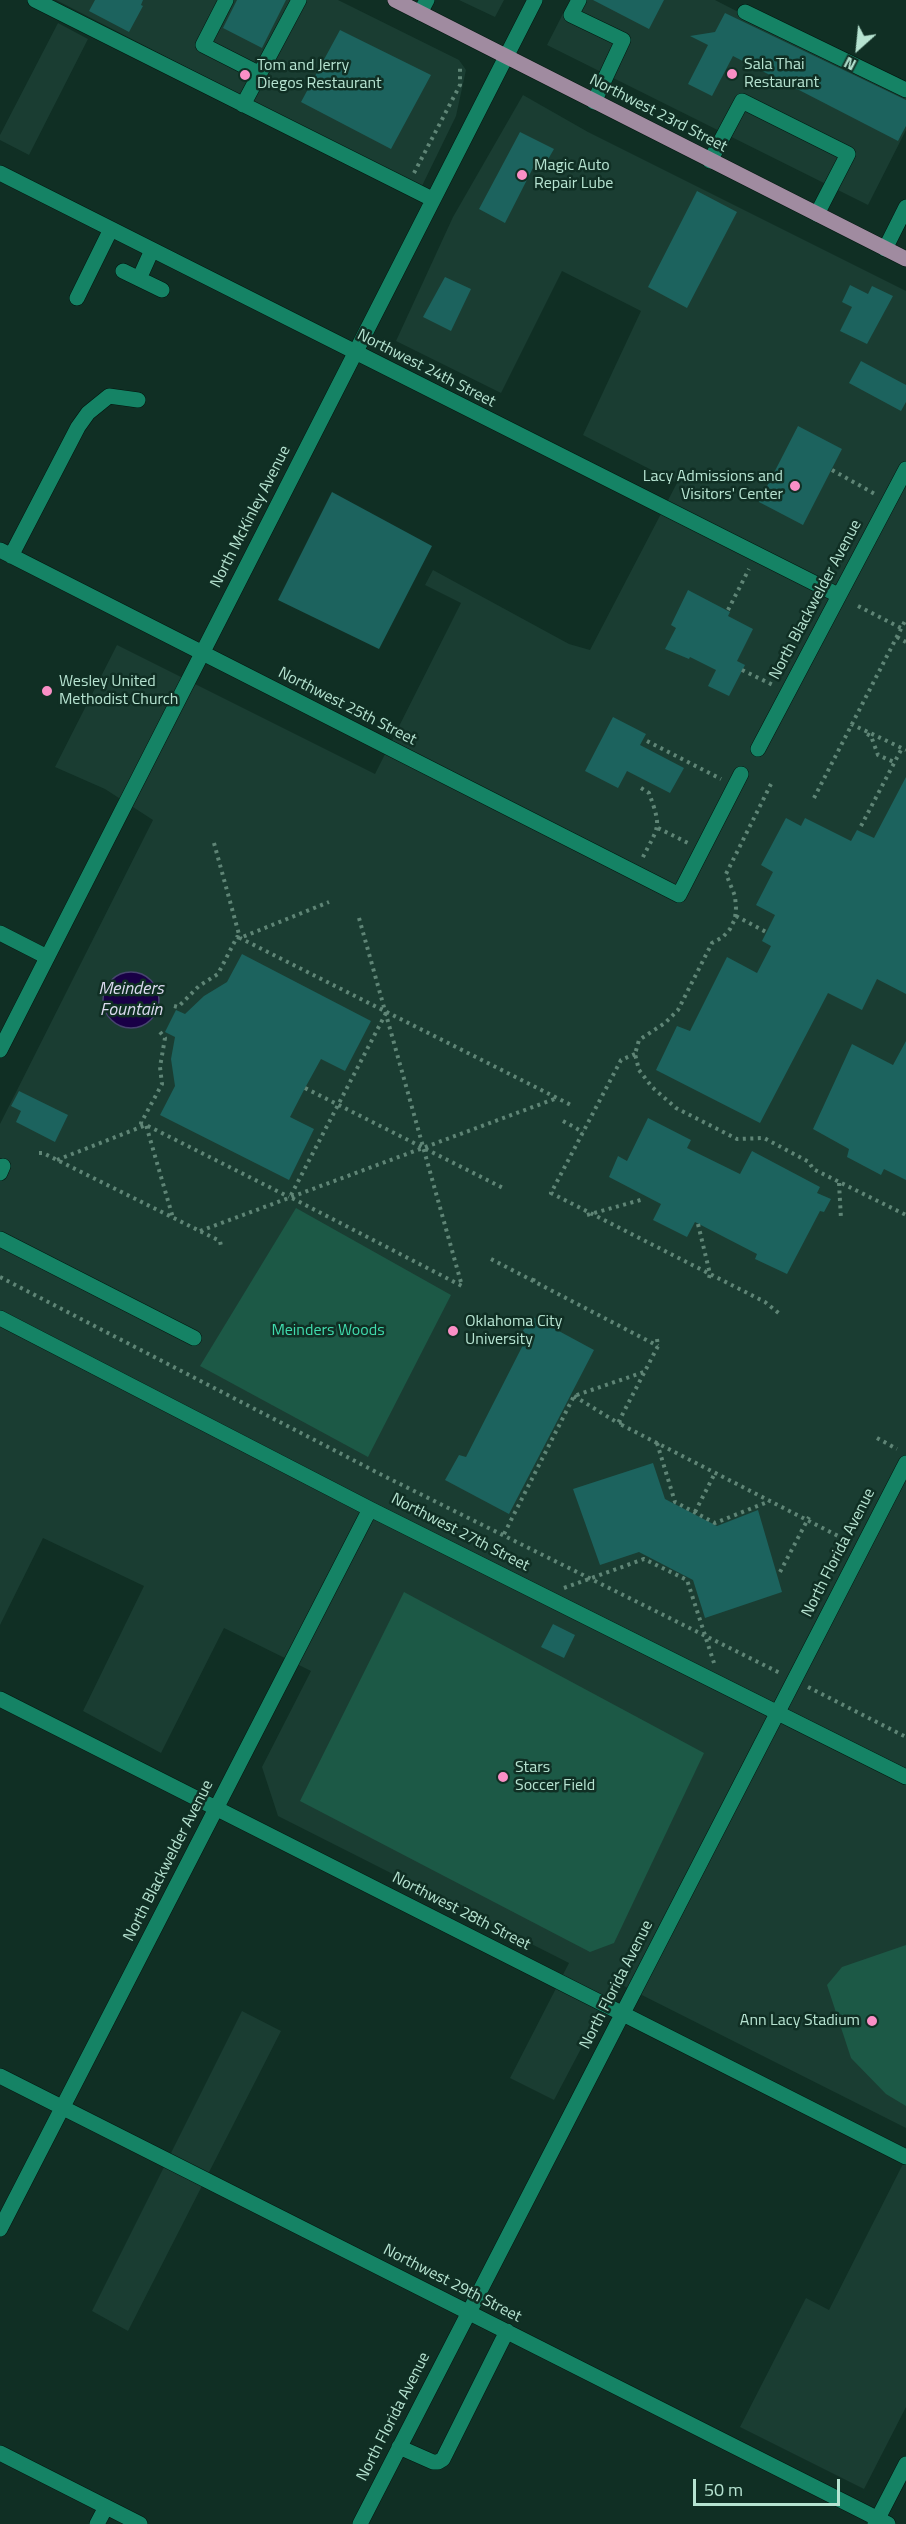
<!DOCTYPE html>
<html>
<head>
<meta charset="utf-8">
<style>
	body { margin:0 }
	#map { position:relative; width:906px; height:2524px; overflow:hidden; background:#102f24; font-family:"Titillium Web",sans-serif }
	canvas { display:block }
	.north { position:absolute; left:828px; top:18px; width:60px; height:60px; -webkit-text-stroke:4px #102f24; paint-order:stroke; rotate:207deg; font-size:16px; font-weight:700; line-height:24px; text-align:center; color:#b6e3d1 }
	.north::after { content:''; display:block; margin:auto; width:21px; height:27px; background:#b6e3d1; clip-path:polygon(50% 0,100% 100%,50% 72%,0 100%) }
	.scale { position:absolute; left:693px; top:2479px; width:147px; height:27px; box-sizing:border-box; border:3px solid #b6e3d1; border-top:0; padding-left:8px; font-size:18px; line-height:21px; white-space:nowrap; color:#b6e3d1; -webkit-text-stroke:4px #102f24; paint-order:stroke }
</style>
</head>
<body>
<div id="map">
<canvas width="906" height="2524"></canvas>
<div class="north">N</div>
<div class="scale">50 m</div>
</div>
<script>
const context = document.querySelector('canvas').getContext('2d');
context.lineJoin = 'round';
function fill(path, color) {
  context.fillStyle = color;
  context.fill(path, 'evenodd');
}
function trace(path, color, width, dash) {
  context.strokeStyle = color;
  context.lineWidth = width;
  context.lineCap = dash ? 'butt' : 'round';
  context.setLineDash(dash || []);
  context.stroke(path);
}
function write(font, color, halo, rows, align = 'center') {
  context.font = font + ' "Titillium Web",sans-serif';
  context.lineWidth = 5;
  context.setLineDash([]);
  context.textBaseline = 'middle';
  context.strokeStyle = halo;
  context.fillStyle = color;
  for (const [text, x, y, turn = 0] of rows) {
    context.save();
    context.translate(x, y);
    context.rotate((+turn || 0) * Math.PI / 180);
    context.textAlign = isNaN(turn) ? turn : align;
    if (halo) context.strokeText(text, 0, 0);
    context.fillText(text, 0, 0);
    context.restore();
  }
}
const built = new Path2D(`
	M56 0H338L459 60 466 70 456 116 421 188Z
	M459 0H504L495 17Z
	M570 0H715L906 98V130L868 205 547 45Z
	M58 23 88 39 29 155 0 140V135Z
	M523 95 588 132 906 291V2128L616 1982 554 2100 510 2078 569 1963 278 1816 262 1767 311 1671 224 1628 161 1753 83 1711 144 1586 43 1538 0 1625V1124L153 820 105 789 55 767 117 645 375 774 461 603 425 585 433 570 569 644 590 650 677 483 583 435 641 311 562 271 501 393 396 341 453 217Z
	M242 2011 281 2031 128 2331 92 2311Z
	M906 2158V2407L864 2489 740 2427 806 2298 829 2310Z`);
const green = new Path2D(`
	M296 1208 451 1295 368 1457 200 1366Z
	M404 1592 704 1753 614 1943 590 1952 300 1801Z
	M906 1945V2106L886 2094 851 2058 827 1985 842 1967Z`);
const water = new Path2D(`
	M103 1000a28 28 0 1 1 56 0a28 28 0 1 1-56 0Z`);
const building = new Path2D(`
	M95 0H143L141 5 143 6 129 32 89 11Z
	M237 0H286L262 48 223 28Z
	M593 0H664L649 29Z
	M725 13 906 100V126L898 141 733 56 712 96 688 84 708 45 690 36 715 32Z
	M340 30 431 75 391 149 301 102Z
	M520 132 554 149 543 168 535 164 505 223 479 209Z
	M697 191 737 212 687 308 648 287Z
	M445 277 471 289 451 331 423 317Z
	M850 285 868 294 872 286 893 296 867 344 840 331 852 307 842 302Z
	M861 361 906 385V402L901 411 849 383Z
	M798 426 842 449 803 525 759 502Z
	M332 492 432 546 379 649 278 600Z
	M688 590 730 612 728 616 753 629 737 661 745 665 729 696 708 686 716 670 690 657 689 659 665 649 676 628 671 625Z
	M613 717 646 734 640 745 684 768 670 793 627 771 618 788 585 771Z
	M906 777V994L877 979 862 1010 828 993 760 1123 656 1070 677 1026 690 1031 727 957 757 973 771 946 762 941 775 915 756 905 773 872 761 865 786 818 801 826 805 818 851 841 857 830 874 838Z
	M242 954 371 1021 345 1071 321 1059 305 1088 290 1117 314 1129 289 1180 160 1115 175 1086 171 1059 175 1037 165 1032 176 1010 185 1014 204 996 227 982Z
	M906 1041V1180L884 1169 881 1175 847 1157 849 1149 813 1129 852 1044 893 1065Z
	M19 1091 68 1115 55 1142 16 1122 21 1111 11 1106Z
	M648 1118 691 1140 687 1148 740 1174 752 1151 820 1187 817 1193 831 1199 824 1212 820 1211 787 1274 755 1259 757 1254 695 1222 687 1237 653 1220 661 1204 609 1177 618 1156 627 1161Z
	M531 1316 594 1350 509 1514 445 1480 459 1455 466 1457 523 1345 517 1342Z
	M653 1463 665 1499 717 1526 758 1510 782 1592 705 1618 693 1580 639 1552 600 1565 573 1489Z
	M553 1624 575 1635 564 1658 541 1647Z`);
const path = new Path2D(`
	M414 173 460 85V65
	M832 470 875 494
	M858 606 901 628
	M728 610 749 569
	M897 637 906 642
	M742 670 773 685
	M851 724 906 750
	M867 734 871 736 878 755 894 762
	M647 741 721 779
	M771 784 726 874 735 896 736 908 735 919 730 929 723 937 712 943 678 1010 665 1023 639 1040 635 1054 639 1070 652 1087 676 1108 737 1139 764 1138 809 1162 813 1169 906 1215
	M641 788 649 793C662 829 659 825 642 859
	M814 798 906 619
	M861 826 902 748
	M658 828 688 843
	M214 843 240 938 571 1105
	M736 916 766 932
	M359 918 462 1286
	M174 1006 178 1007 199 986 218 974 237 937 240 938 329 902
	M386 1013 290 1197 462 1286
	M160 1032 165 1038 160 1067 162 1084 141 1123 146 1125 173 1218
	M635 1054 621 1060 551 1193 765 1302 781 1315
	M305 1088 503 1188
	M563 1121 583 1132
	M39 1153H43L220 1241 221 1246
	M57 1160 146 1125 289 1197
	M839 1183 841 1219
	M587 1215 644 1199
	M698 1224 710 1274 709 1278
	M200 1231 557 1098
	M491 1259 658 1346
	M0 1277 382 1475 780 1673
	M533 1281 535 1275
	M657 1339 658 1346 618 1423 842 1538 848 1543
	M574 1396 618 1423 625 1422
	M877 1438 897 1449
	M657 1443 675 1502 715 1523 770 1501
	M695 1512 715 1473
	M504 1534 574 1396 644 1372
	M780 1572 809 1517
	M564 1588 644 1559 687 1580 714 1663
	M808 1687 906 1737`);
const minor = new Path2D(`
	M35 0 432 199
	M226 0 203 45 260 74
	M579 0 571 15 623 40 594 102
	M745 12 906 90
	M420 13 427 0
	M243 105 299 0
	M710 161 742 101 848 154 817 214
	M0 173 838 595
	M885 249 906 207
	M123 271 162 290
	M139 279 152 250
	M77 298 111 229
	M0 550 679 895 741 774
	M11 556 78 427 88 413 109 396 138 400
	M758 749 906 469
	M0 933 47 957
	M0 1050 535 0
	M0 1173 3 1166
	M0 1239 194 1338
	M0 1318 370 1509 906 1777
	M0 1699 906 2157
	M0 2076 888 2524
	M0 2229 370 1509
	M399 2447 433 2462H438L443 2459 507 2331
	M0 2453 140 2524
	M97 2524 106 2507
	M360 2524 906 1463
	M875 2524 906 2464`);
const major = new Path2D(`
	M395 0 906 259`);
const markers = [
	[732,74,6,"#fa8fc6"],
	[245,75,6,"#fa8fc6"],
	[522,175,6,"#fa8fc6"],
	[795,486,6,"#fa8fc6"],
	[47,691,6,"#fa8fc6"],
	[453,1331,6,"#fa8fc6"],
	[503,1777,6,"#fa8fc6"],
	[872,2021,6,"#fa8fc6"]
];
const poiNames = [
	["Sala Thai",744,65],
	["Restaurant",744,83],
	["Tom and Jerry",257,66],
	["Diegos Restaurant",257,84],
	["Magic Auto",534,166],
	["Repair Lube",534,184],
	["Lacy Admissions and",783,477,"right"],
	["Visitors' Center",783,495,"right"],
	["Wesley United",59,682],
	["Methodist Church",59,700],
	["Oklahoma City",465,1322],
	["University",465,1340],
	["Stars",515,1768],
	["Soccer Field",515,1786],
	["Ann Lacy Stadium",860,2021,"right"]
];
const streetNames = [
	["Northwest 23rd Street",658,114,27],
	["Northwest 24th Street",426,369,27],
	["North McKinley Avenue",251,517,-63],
	["North Blackwelder Avenue",816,600,-62],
	["Northwest 25th Street",347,707,27],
	["Northwest 27th Street",460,1533,27],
	["North Florida Avenue",839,1553,-63],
	["North Blackwelder Avenue",169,1861,-63],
	["Northwest 28th Street",461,1912,27],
	["North Florida Avenue",617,1985,-63],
	["Northwest 29th Street",452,2284,27],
	["North Florida Avenue",394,2417,-63]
];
const parkNames = [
	["Meinders Woods",328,1331]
];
const waterNames = [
	["Meinders",131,990],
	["Fountain",131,1011]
];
fill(built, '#1a3d32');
fill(green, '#1c5946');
fill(water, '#190046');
trace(water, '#484470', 1.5);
fill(building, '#1c635e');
trace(minor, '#00160e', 16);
trace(major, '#00160e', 16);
trace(path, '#5f8576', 4, [3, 4.5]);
trace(minor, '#158365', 15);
trace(major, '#a08ba0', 15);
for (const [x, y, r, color] of markers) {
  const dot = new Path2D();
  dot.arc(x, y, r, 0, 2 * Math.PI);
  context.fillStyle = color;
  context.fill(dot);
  trace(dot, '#102f24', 2);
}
write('16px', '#b6e3d1', '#102f24', poiNames, 'left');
write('16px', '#b6e3d1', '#102f24', streetNames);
write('16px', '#40dcae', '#102f24', parkNames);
write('italic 18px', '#dad9ee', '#102f24', waterNames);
</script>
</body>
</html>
